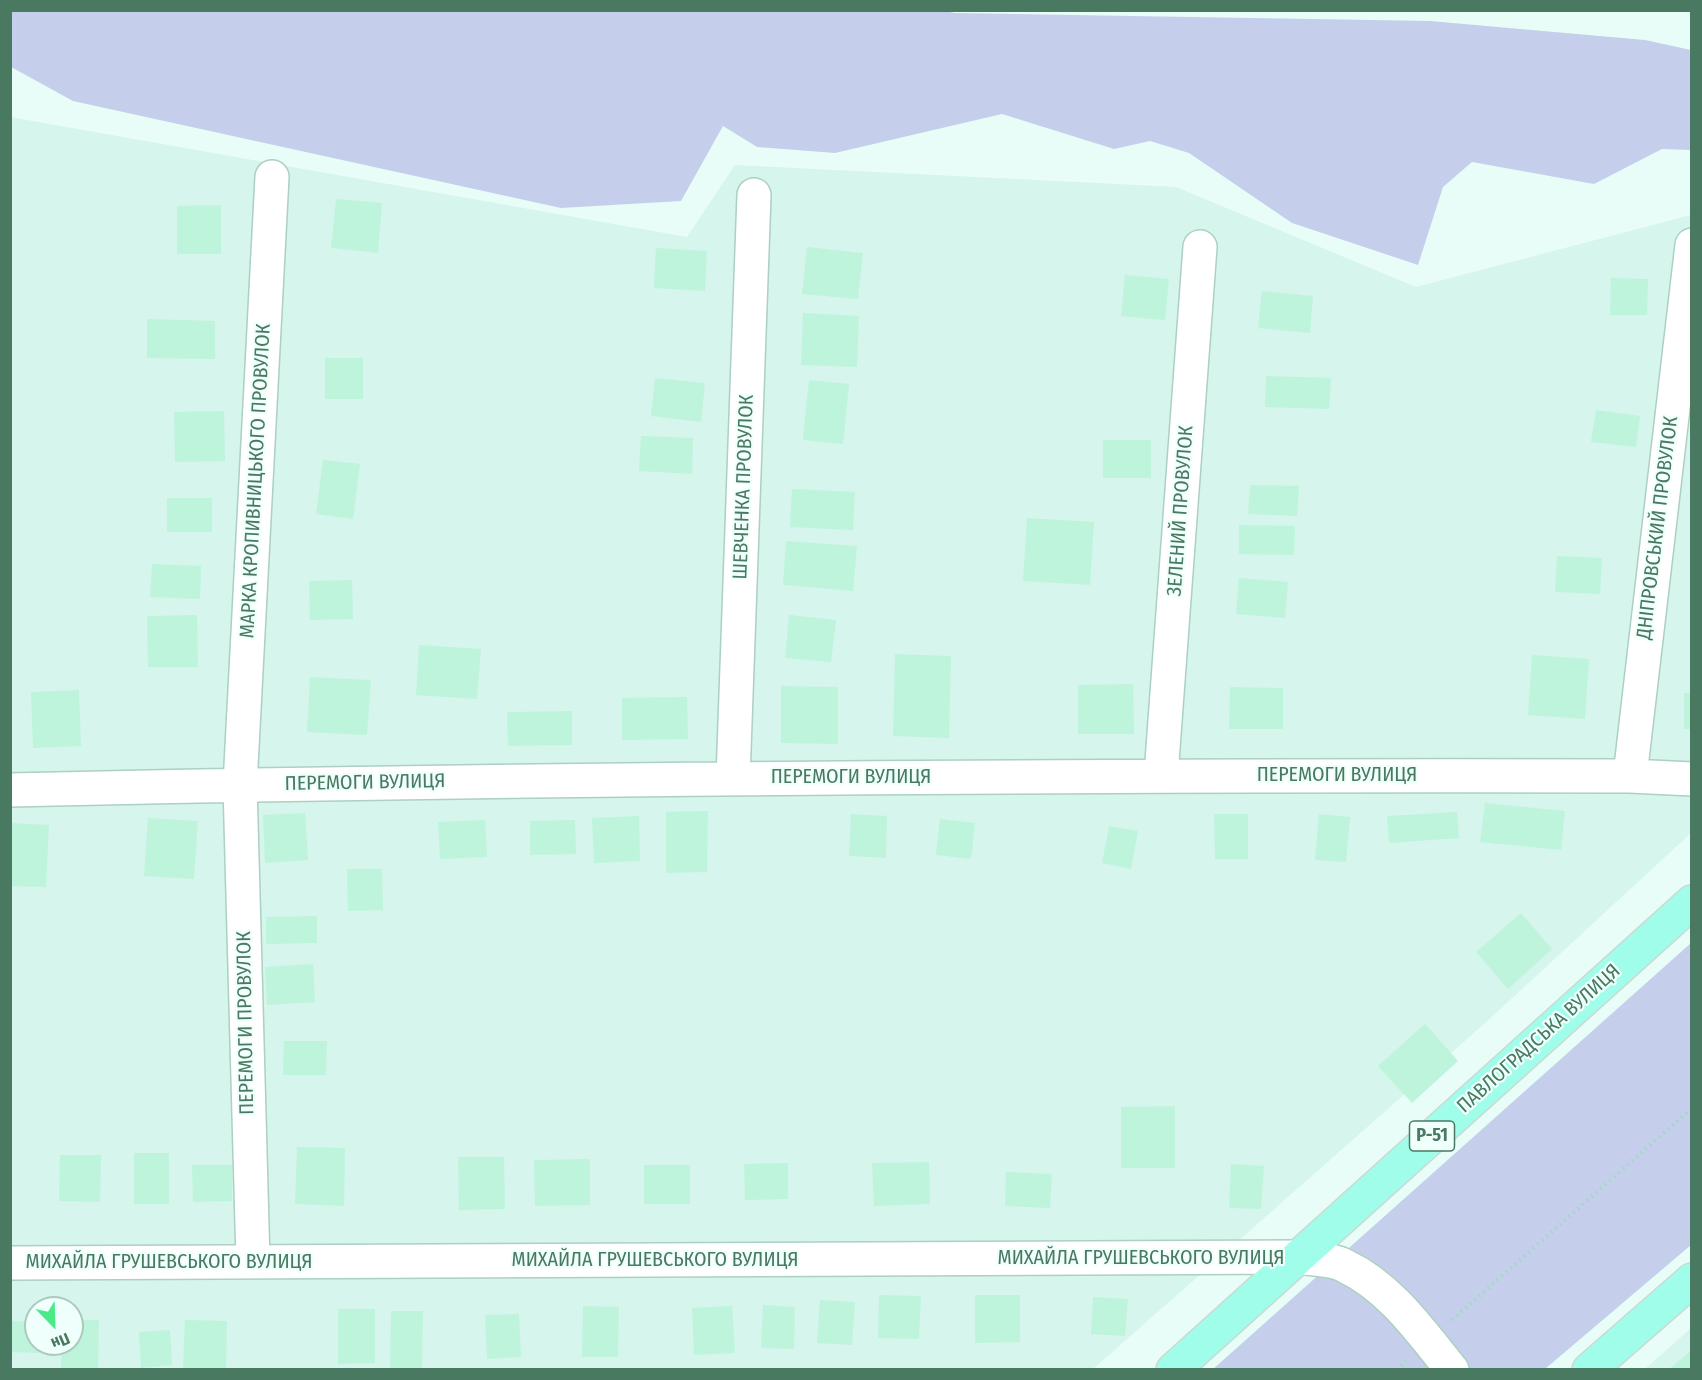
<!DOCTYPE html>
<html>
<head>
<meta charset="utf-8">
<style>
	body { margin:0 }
	#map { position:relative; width:1702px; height:1380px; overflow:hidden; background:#e8fdf8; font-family:"Fira Sans Condensed",sans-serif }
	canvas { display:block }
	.frame { position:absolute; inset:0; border:12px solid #4a7962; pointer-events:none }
	.north { position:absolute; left:24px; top:1296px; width:60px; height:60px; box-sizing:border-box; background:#effffb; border:2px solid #adc9be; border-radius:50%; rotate:157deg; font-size:16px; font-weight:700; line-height:24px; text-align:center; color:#4a7962 }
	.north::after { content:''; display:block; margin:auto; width:21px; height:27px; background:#49eb87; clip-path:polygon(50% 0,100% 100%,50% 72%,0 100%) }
</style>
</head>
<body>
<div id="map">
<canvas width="1702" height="1380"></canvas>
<div class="frame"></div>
<div class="north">Пн</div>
</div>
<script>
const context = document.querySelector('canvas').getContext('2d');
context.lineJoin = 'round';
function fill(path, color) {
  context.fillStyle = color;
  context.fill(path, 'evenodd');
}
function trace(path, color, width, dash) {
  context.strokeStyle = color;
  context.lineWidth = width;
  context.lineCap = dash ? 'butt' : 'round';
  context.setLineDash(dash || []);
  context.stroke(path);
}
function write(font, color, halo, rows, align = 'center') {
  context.font = font + ' "Fira Sans Condensed",sans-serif';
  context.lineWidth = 4.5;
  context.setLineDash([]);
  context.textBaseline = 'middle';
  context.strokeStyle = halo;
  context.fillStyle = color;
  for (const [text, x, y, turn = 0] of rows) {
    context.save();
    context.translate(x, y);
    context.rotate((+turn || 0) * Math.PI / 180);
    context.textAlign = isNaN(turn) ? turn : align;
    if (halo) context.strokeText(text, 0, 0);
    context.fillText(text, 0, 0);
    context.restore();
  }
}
const residential = new Path2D(`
	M10 117 687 237 735 165 1176 187 1416 287 1691 215V833L1484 1024 1093 1369H11ZM36 1308H72V1344H36Z
	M1691 1328V1369H1645Z`);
const green = new Path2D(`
	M11 10H939L955 13 1430 21 1645 40 1691 50V150L1662 149 1594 184 1472 162 1443 187 1418 265 1292 223 1189 153 1150 141 1114 149 1002 114 835 153 757 147 723 126 681 201 561 208 73 101 11 67Z
	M1691 943V1245L1545 1369 1212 1370Z`);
const building = new Path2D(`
	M336 199 382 203 378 253 331 248Z
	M221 205V254H177V206Z
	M807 247 863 253 858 299 802 294Z
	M656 248 707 251 705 291 654 288Z
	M1125 275 1169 279 1165 320 1121 316Z
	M1611 278 1648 279 1647 315H1610Z
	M1262 291 1313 296 1310 333 1258 328Z
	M803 313 859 316 857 367 801 365Z
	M147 319 215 321V359L147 358Z
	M325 358H363V399H325Z
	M1266 376 1331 378 1329 409 1265 407Z
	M655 378 705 383 701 422 651 416Z
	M809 380 849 384 843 444 803 440Z
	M1596 410 1640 416 1636 447 1591 442Z
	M224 411 225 461 175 462 174 412Z
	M641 436 693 438 692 474 639 471Z
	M1103 440H1151V478H1103Z
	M323 460 360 464 353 519 316 514Z
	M1250 485 1299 486 1297 516 1248 514Z
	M792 489 855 492 853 530 790 527Z
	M167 498H212V532H167Z
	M1027 518 1094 522 1090 585 1023 581Z
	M1239 525 1295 526 1294 555 1239 554Z
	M786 541 857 546 853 591 783 585Z
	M1557 556 1602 558 1600 594 1555 592Z
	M152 564 201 566 200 599 150 597Z
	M1239 578 1288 582 1285 618 1236 614Z
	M352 580 353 619 310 620 309 581Z
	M197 615 198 667H148L147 616Z
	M789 615 836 620 831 662 785 658Z
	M419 645 481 649 477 699 416 695Z
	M895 654 951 656 949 738 893 736Z
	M1532 655 1589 659 1585 719 1528 715Z
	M310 677 371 680 367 735 307 732Z
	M1133 684 1134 734H1078V685Z
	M781 686 838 687V744L781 743Z
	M1230 687 1283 688V729H1229Z
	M79 690 81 746 33 748 31 692Z
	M1684 693H1692V729H1684Z
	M687 697 688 739 622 740V698Z
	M572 711V745L508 746 507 712Z
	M1485 803 1565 811 1561 850 1480 842Z
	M708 811 707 872 666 873V812Z
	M1457 812 1459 838 1389 843 1387 816Z
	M305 813 308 860 265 863 263 815Z
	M851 814 887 816 886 858 849 856Z
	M1214 814H1248V859H1215Z
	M1319 814 1350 817 1346 862 1315 860Z
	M639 816 640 861 594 863 592 818Z
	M148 818 198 821 194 879 144 876Z
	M940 819 975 823 971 859 936 855Z
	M485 820 487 857 440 859 438 822Z
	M575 820 576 854 530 855V821Z
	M10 823 49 825 46 887 10 886Z
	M1109 826 1138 831 1131 869 1102 863Z
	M347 869H382L383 910 348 911Z
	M1521 913 1552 949 1508 989 1476 952Z
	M317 916V943L266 944V917Z
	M313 964 315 1002 267 1005 265 967Z
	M1425 1024 1458 1061 1412 1103 1378 1066Z
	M284 1041H327L326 1075H283Z
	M1175 1106V1168H1121V1107Z
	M297 1147 345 1148 344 1206 295 1204Z
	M134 1153H169V1204H134Z
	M60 1155H101L100 1202 59 1201Z
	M458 1157H504L505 1209 459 1210Z
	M590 1159V1205L535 1206 534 1160Z
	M929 1162 930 1204 874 1206 872 1163Z
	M788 1163V1199L745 1200 744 1164Z
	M1231 1164 1264 1166 1261 1209 1229 1208Z
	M192 1165H232V1201L193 1202Z
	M644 1165H690V1204H644Z
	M1006 1172 1052 1174 1050 1208 1005 1206Z
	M879 1295 921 1296 919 1339 878 1338Z
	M975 1295H1020V1342L975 1343Z
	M1093 1297 1128 1299 1125 1336 1091 1334Z
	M820 1300 855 1302 852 1345 817 1343Z
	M763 1305 795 1307 794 1349 761 1348Z
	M583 1306 619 1307 618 1357H582Z
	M732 1306 735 1353 694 1355 692 1308Z
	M338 1309H375V1363L338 1364Z
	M391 1311H423L422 1370H390Z
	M519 1314 521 1357 487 1359 485 1315Z
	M72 1320H99L98 1368H61V1344H72Z
	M185 1320 227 1321 226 1369 183 1368Z
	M10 1321 36 1322V1344H41V1353L10 1352Z
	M170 1330 172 1365 141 1368 139 1332Z
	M1692 1350V1370H1668Z`);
const path = new Path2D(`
	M1452 1320 1692 1108
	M1397 1370 1406 1361`);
const minor = new Path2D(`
	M1161 775 1200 247
	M1630 776 1692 245
	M733 778 754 195
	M10 790C550 778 1090 775 1630 776L1692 779
	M253 1262 240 785 272 177
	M10 1263 1299 1257C1313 1260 1333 1259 1345 1266 1390 1287 1421 1332 1452 1370`);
const major = new Path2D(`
	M1173 1370 1692 902
	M1589 1370 1692 1280`);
const shields = [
	[1432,1136,45]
];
const shieldNames = [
	["Р-51",1432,1136]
];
const streetNames = [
	["МАРКА КРОПИВНИЦЬКОГО ПРОВУЛОК",256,481,-87],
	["ШЕВЧЕНКА ПРОВУЛОК",744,487,-88],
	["ЗЕЛЕНИЙ ПРОВУЛОК",1181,511,-86],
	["ДНІПРОВСЬКИЙ ПРОВУЛОК",1658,528,-83],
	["ПЕРЕМОГИ ВУЛИЦЯ",1337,775],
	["ПЕРЕМОГИ ВУЛИЦЯ",851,777],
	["ПЕРЕМОГИ ВУЛИЦЯ",365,783,-1],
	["ПЕРЕМОГИ ПРОВУЛОК",246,1023,-91],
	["ПАВЛОГРАДСЬКА ВУЛИЦЯ",1539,1039,-42],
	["МИХАЙЛА ГРУШЕВСЬКОГО ВУЛИЦЯ",1141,1258],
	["МИХАЙЛА ГРУШЕВСЬКОГО ВУЛИЦЯ",655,1260],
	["МИХАЙЛА ГРУШЕВСЬКОГО ВУЛИЦЯ",169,1262]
];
fill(residential, '#d6f5ec');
fill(green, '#c5cfec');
fill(building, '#bef4dc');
trace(minor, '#acd0c2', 36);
trace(major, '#ccd9d3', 36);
trace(path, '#a1d9c0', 4, [1.5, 4.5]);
trace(minor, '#fff', 33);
trace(major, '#9ffde9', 33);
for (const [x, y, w] of shields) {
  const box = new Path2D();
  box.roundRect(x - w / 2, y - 15, w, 30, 4.5);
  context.fillStyle = '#effffb';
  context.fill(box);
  trace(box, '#4a7962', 1.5);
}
write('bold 18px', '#4a7962', null, shieldNames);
write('20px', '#4a7962', '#effffb', streetNames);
</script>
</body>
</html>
